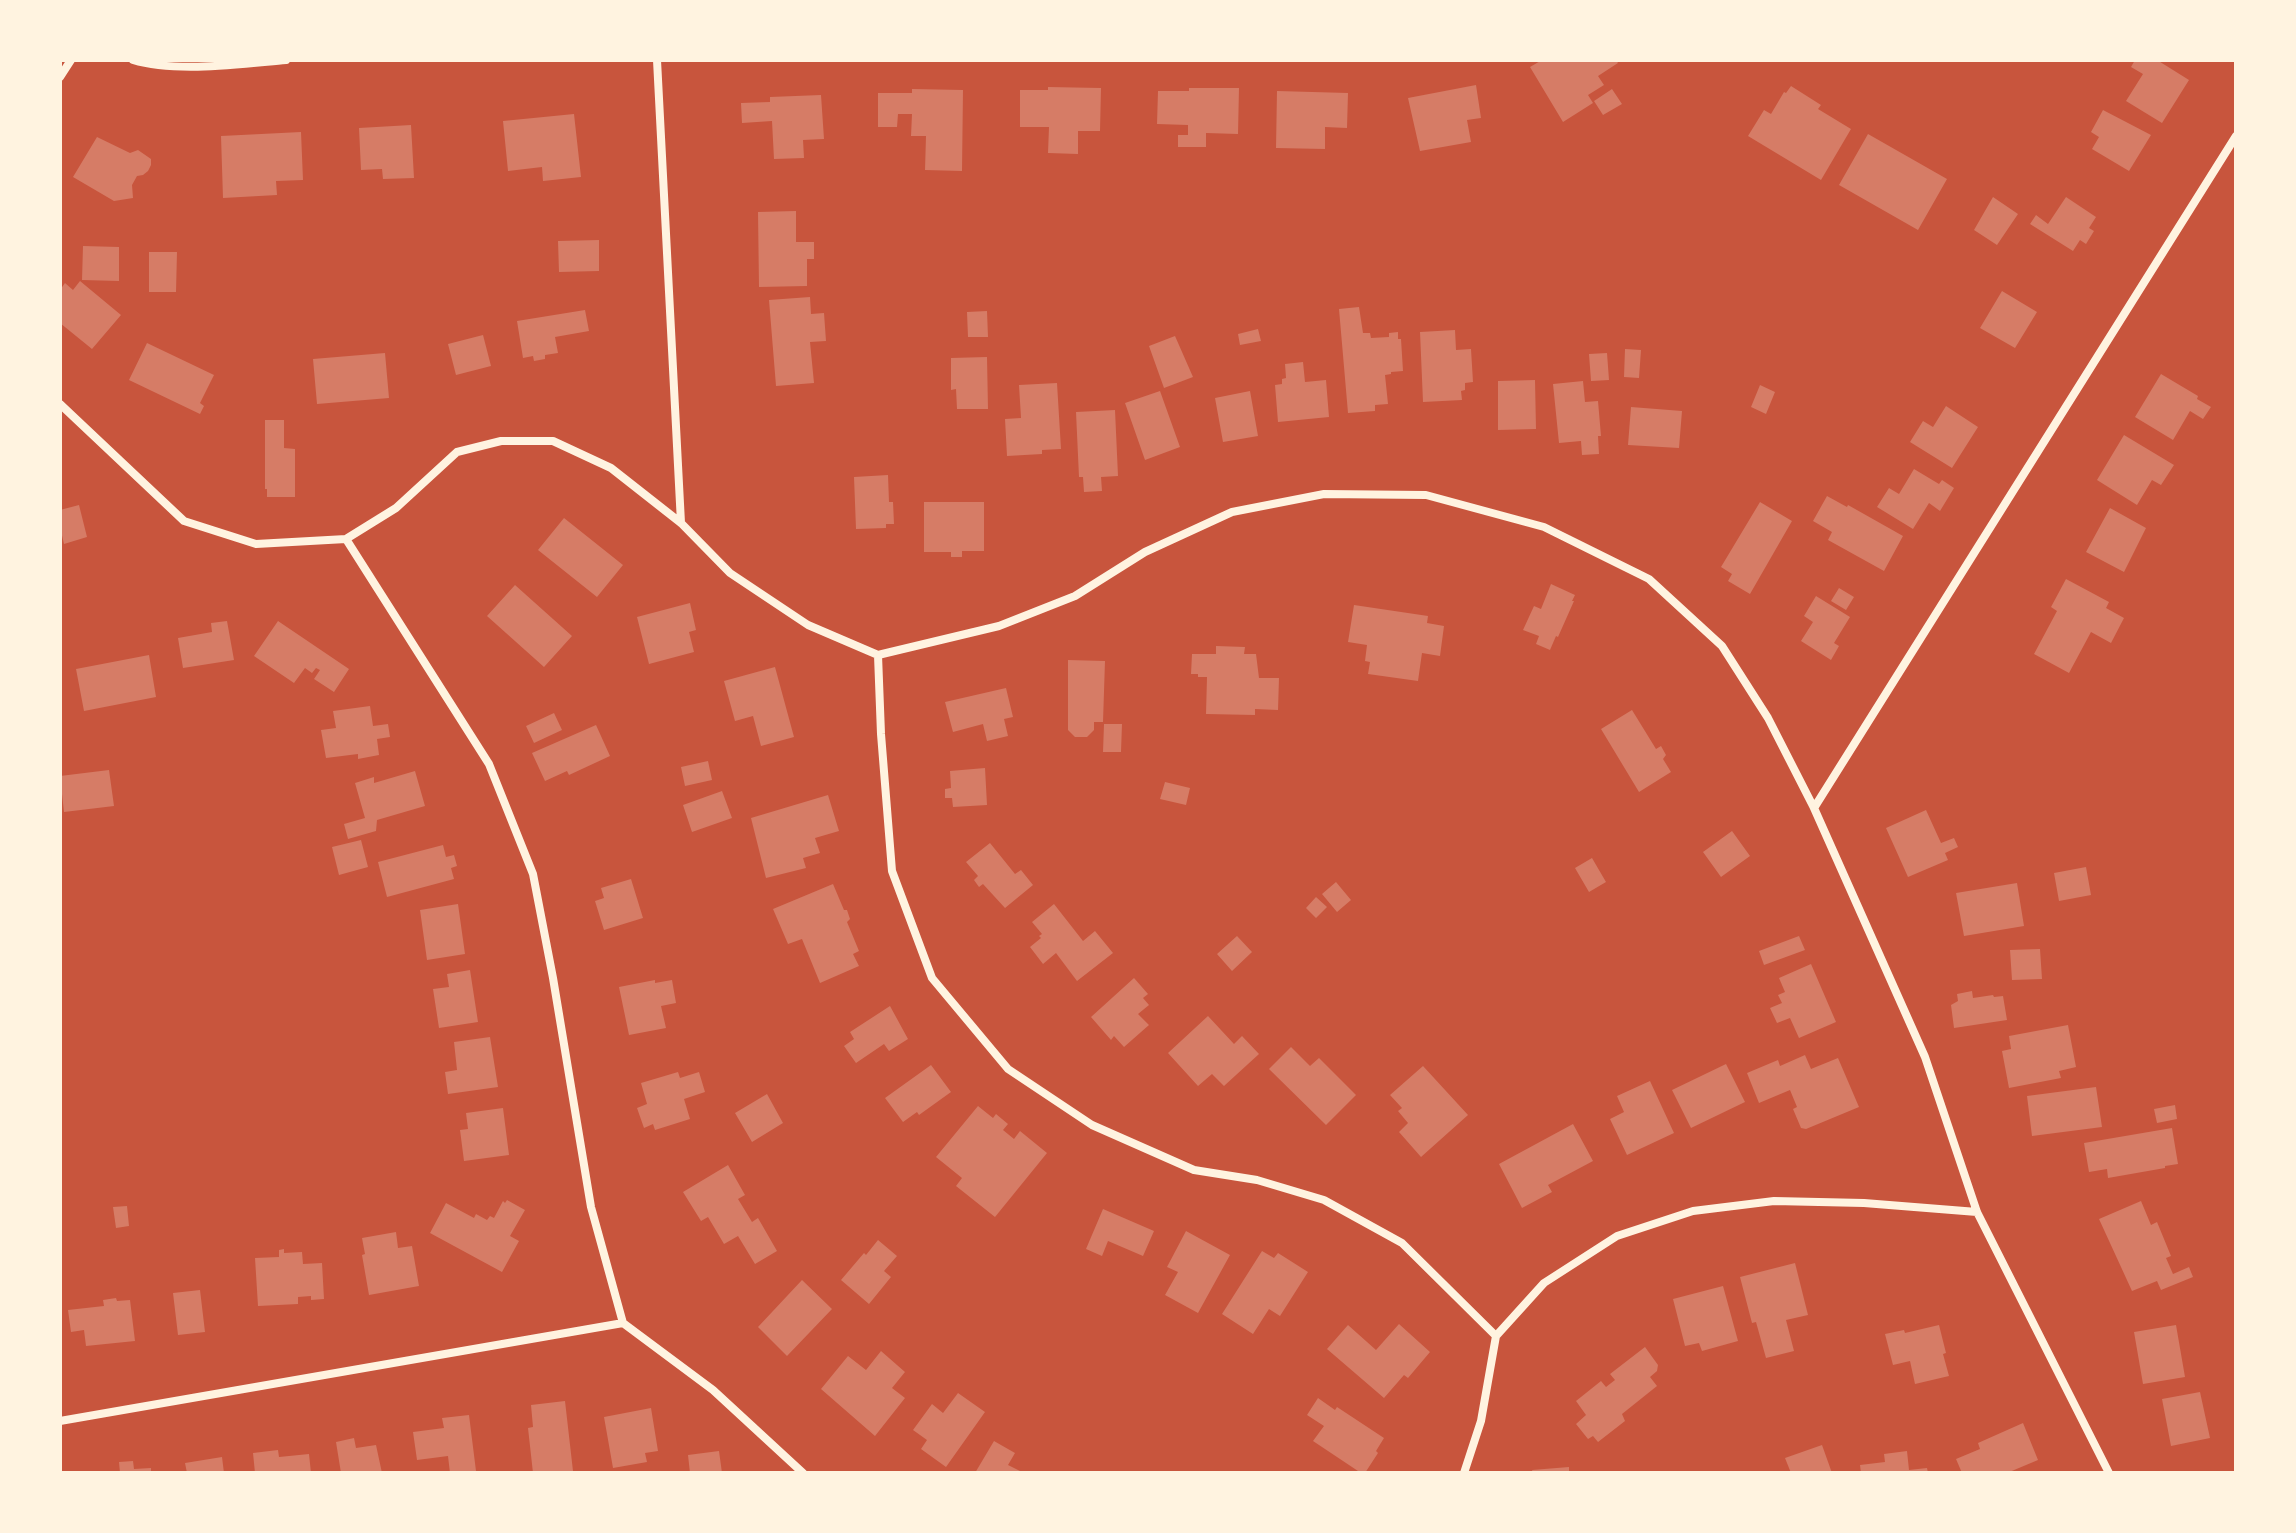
<!DOCTYPE html>
<html>
<head>
<meta charset="utf-8">
<style>
	body { margin:0 }
	#map { position:relative; width:2296px; height:1533px; overflow:hidden; background:#c8553d; font-family:"Public Sans",sans-serif }
	canvas { display:block }
	.frame { position:absolute; inset:0; border:62px solid #fff3e0; pointer-events:none }
</style>
</head>
<body>
<div id="map">
<canvas width="2296" height="1533"></canvas>
<div class="frame"></div>
</div>
<script>
const context = document.querySelector('canvas').getContext('2d');
context.lineJoin = 'round';
function fill(path, color) {
  context.fillStyle = color;
  context.fill(path, 'evenodd');
}
function trace(path, color, width, dash) {
  context.strokeStyle = color;
  context.lineWidth = width;
  context.lineCap = dash ? 'butt' : 'round';
  context.setLineDash(dash || []);
  context.stroke(path);
}
const building = new Path2D(`
	M1542 60H1616L1618 63 1598 76 1604 85 1588 95 1593 103 1563 122 1530 67Z
	M2135 60H2157L2189 80 2162 123 2126 101 2143 74 2131 67Z
	M1476 85 1481 118 1467 120 1471 142 1420 151 1408 98Z
	M1791 86 1821 105 1818 109 1851 129 1821 180 1748 136 1764 110 1771 114 1784 92 1786 93Z
	M1048 87 1101 88 1100 131H1078V154L1048 153 1049 127H1020V90H1048Z
	M1189 88H1239L1238 134 1206 133V147H1178V135H1188V125L1157 124 1158 91H1189Z
	M912 89 963 90 962 171 925 170 926 136H911L912 114H898L897 127H878V93H912Z
	M1612 89 1622 104 1603 115 1594 101Z
	M1277 91 1348 93 1347 128 1325 127V149L1276 148Z
	M821 95 824 139 803 140 804 158 774 159 772 121 742 123 741 103 770 102V97Z
	M2103 110 2151 135 2129 171 2092 149 2099 137 2091 132Z
	M574 114 581 177 543 181 542 167 508 171 503 121Z
	M411 125 414 178 383 179 382 169 361 170 359 128Z
	M301 132 303 180 276 181 277 195 223 198 221 136Z
	M1868 134 1947 179 1918 230 1839 185Z
	M97 137 130 153 138 150 151 159V165L148 171 143 175 137 176 132 185 133 198 114 201 73 177Z
	M1993 197 2018 214 1997 245 1974 230Z
	M2066 197 2096 217 2089 228 2094 231 2086 244 2080 240 2073 251 2030 224 2036 215 2048 224Z
	M796 211V242H814V259H807V286L759 287 758 212Z
	M599 240V271L559 272 558 241Z
	M83 246 119 247V281L82 280Z
	M149 252H177L176 292H149Z
	M80 281 121 315 92 349 60 323V290L65 283 73 290Z
	M2002 291 2037 312 2015 348 1980 328Z
	M810 297 811 314 824 313 826 341 810 342 814 383 776 386 769 300Z
	M1359 307 1363 333H1370L1371 338 1389 337V333L1398 332V339H1401L1403 371 1391 372V374L1385 375 1388 404 1375 405V411L1348 413 1339 309Z
	M585 310 589 331 555 337 558 353 545 355V359L534 361 533 356 523 358 517 321Z
	M987 311 988 337H968L967 312Z
	M1258 329 1261 341 1240 345 1238 334Z
	M1455 330 1456 350 1471 349 1473 382 1465 383V390L1461 391 1462 400 1423 402 1420 332Z
	M483 335 491 366 456 375 448 344Z
	M1175 336 1193 377 1164 388 1149 346Z
	M147 343 214 375 200 403 204 406 200 414 129 380Z
	M1625 349 1641 350 1639 378 1624 377Z
	M385 353 389 398 317 404 313 359Z
	M1607 353 1609 380 1591 381 1589 354Z
	M987 357 988 409H957L956 389 951 390V358Z
	M1303 362 1305 382 1326 380 1329 417 1278 422 1275 385 1282 384V379L1286 378 1285 364Z
	M2161 374 2198 396 2197 399 2211 407 2203 419 2190 411 2173 440 2135 417Z
	M1535 380 1536 429 1498 430V381Z
	M1583 381 1585 402 1598 401 1601 436H1598L1599 454 1582 455 1581 441 1559 443 1553 384Z
	M1057 383 1061 449 1042 450V454L1007 456 1005 419 1021 418 1019 385Z
	M1760 385 1775 392 1766 414 1751 407Z
	M1160 391 1180 447 1145 460 1125 403Z
	M1250 391 1258 436 1223 442 1215 398Z
	M1946 406 1978 427 1952 468 1910 442 1923 421 1933 427Z
	M1631 407 1682 411 1679 448 1628 445Z
	M1115 410 1118 476 1101 477 1102 491 1084 492 1083 477H1079L1076 412Z
	M265 420H284V448L295 449V497H267V489H265Z
	M2124 435 2174 465 2161 485 2152 480 2137 505 2097 480Z
	M1914 469 1939 484 1942 480 1954 488 1940 511 1929 503 1913 529 1877 507 1889 488 1899 494Z
	M888 475 889 502H893L894 524H886V528L856 529 854 477Z
	M1827 496 1847 507 1848 505 1903 536 1884 571 1828 540 1832 532 1813 521Z
	M924 502H984V551H962V557H951V552H924Z
	M1760 502 1792 521 1750 594 1728 581 1732 574 1721 567Z
	M79 505 87 537 64 544 60 527V510Z
	M2110 508 2146 528 2124 572 2086 552Z
	M564 518 623 565 597 597 538 550Z
	M2066 579 2109 602 2106 608 2124 618 2111 643 2091 632 2069 673 2034 654 2057 611 2051 607Z
	M1551 584 1575 595 1572 601H1574L1558 637 1556 636 1550 650 1536 644 1539 636 1523 630 1534 606 1541 609Z
	M515 585 572 636 544 667 487 616Z
	M1839 588 1854 597 1846 610 1831 601Z
	M1816 596 1850 617 1834 643 1839 646 1831 660 1801 641 1813 622 1804 616Z
	M690 603 696 630 689 632 694 652 649 664 637 617Z
	M1354 605 1428 616 1427 623 1444 626 1440 656 1422 653 1418 681 1368 674 1370 662 1365 661 1367 645 1348 642Z
	M227 621 234 660 183 668 178 638 212 632 211 623Z
	M278 621 349 669 334 692 314 679 320 670 316 668 312 673 305 668 294 683 254 656Z
	M1216 646 1245 647 1244 654H1256L1259 678H1279L1278 710 1255 709V715L1206 714 1207 677H1198V674H1191L1192 654H1216Z
	M149 655 156 697 84 711 76 669Z
	M1068 660 1105 661 1103 722H1094V730L1087 737H1075L1068 730Z
	M775 667 794 737 761 746 753 716 735 721 724 681Z
	M1006 688 1013 717 1004 719 1008 736 987 741 983 724 953 732 945 702Z
	M370 706 373 726 388 724 390 737 377 739 379 755 358 759V754L326 758 321 730 336 728 333 711Z
	M1632 710 1656 749 1661 746 1666 755 1663 759 1671 772 1639 792 1601 729Z
	M554 713 562 730 534 743 526 726Z
	M1104 724H1122L1121 752H1103Z
	M596 725 610 756 569 775 567 771 545 781 532 753Z
	M708 761 712 780 685 786 681 767Z
	M985 768 987 805 953 807 952 798H945V789L951 788 950 771Z
	M109 770 114 806 64 812 60 776Z
	M415 771 425 806 377 820 376 831 348 839 344 824 365 818 355 783 374 777V783Z
	M1165 782 1190 788 1186 805 1160 799Z
	M722 791 732 818 692 832 683 805Z
	M828 795 839 831 815 838 820 853 803 858 806 868 766 878 751 818Z
	M1926 810 1941 843 1954 838 1958 847 1945 853 1948 860 1908 877 1886 828Z
	M1732 831 1750 856 1721 877 1703 852Z
	M361 840 368 867 339 875 332 847Z
	M990 843 1015 874 1021 870 1033 885 1005 908 983 884 979 887 974 880 978 876 966 862Z
	M443 845 446 857 454 855 457 866 451 868 454 879 387 897 378 862Z
	M1592 858 1606 882 1589 892 1575 868Z
	M2086 867 2091 895 2059 901 2054 873Z
	M631 879 643 918 604 930 595 901 604 898 601 888Z
	M1336 882 1351 900 1337 912 1322 894Z
	M2017 883 2024 926 1964 936 1956 893Z
	M833 884 844 910H847L850 919 847 922 859 951 853 954 859 966 820 983 802 939 788 944 773 909Z
	M1316 897 1327 907 1316 918 1306 908Z
	M458 904 465 954 427 960 420 910Z
	M1054 904 1083 941 1095 931 1113 953 1077 981 1056 953 1043 964 1030 947 1041 938 1039 936 1042 934 1032 922Z
	M1237 936 1252 952 1232 971 1217 954Z
	M1799 936 1805 950 1764 965 1759 951Z
	M2040 949 2042 979 2012 980 2010 950Z
	M1811 964 1836 1022 1799 1038 1790 1018 1777 1023 1770 1008 1782 1003 1778 995 1785 992 1779 978Z
	M470 970 478 1022 439 1028 433 989 449 987 447 974Z
	M1134 978 1148 994 1143 998 1149 1005 1138 1014 1149 1025 1124 1047 1114 1036 1111 1040 1091 1017Z
	M655 980V983L672 980 676 1003 661 1006 666 1028 629 1035 619 987Z
	M1972 991 1973 998 1993 995 1994 997 2003 996 2007 1020 1954 1028 1951 1005 1958 1001 1957 994Z
	M890 1006 908 1039 889 1051 884 1044 856 1063 844 1046 854 1039 850 1032Z
	M1208 1016 1234 1044 1242 1036 1259 1054 1224 1086 1212 1074 1198 1086 1168 1053Z
	M2068 1025 2076 1067 2059 1071 2061 1078 2009 1088 2002 1051 2011 1049 2009 1036Z
	M490 1037 498 1087 448 1094 445 1072 457 1070 454 1042Z
	M1291 1047 1310 1066 1319 1058 1356 1095 1326 1125 1269 1069Z
	M1805 1055 1811 1069 1838 1058 1859 1107 1806 1129 1801 1128 1793 1109 1797 1107 1790 1090 1759 1103 1747 1073 1778 1060 1780 1066Z
	M1726 1064 1745 1102 1691 1128 1672 1090Z
	M931 1065 951 1092 919 1115 917 1112 903 1122 885 1098Z
	M1423 1066 1468 1115 1421 1157 1399 1132 1408 1123 1398 1111 1402 1108 1390 1095Z
	M678 1072 680 1078 699 1072 705 1092 684 1099 690 1119 655 1130 653 1124 644 1128 637 1108 647 1104 641 1083Z
	M1650 1081 1674 1133 1627 1155 1610 1119 1624 1112 1617 1096Z
	M2096 1087 2102 1127 2032 1136 2027 1096Z
	M767 1094 783 1123 752 1142 735 1113Z
	M2175 1105 2177 1119 2157 1123 2154 1109Z
	M978 1106 993 1118 996 1114 1008 1124 1003 1130 1014 1139 1020 1131 1047 1153 995 1217 956 1186 962 1178 936 1157Z
	M503 1108 509 1155 464 1161 460 1130 468 1129 466 1113Z
	M1573 1124 1593 1161 1548 1185 1552 1192 1522 1208 1499 1164Z
	M2172 1128 2178 1164 2165 1166V1168L2108 1178 2107 1169 2089 1172 2084 1143Z
	M728 1165 745 1195 738 1199 752 1222 758 1218 777 1251 755 1264 738 1236 724 1244 708 1217 701 1221 683 1192Z
	M507 1200 525 1210 510 1236 519 1241 502 1272 430 1233 446 1203 474 1218 476 1214 487 1220 490 1216 494 1218 503 1201 505 1203Z
	M2141 1201 2151 1225 2157 1222 2171 1256 2166 1258 2173 1274 2189 1267 2193 1277 2161 1290 2157 1281 2132 1291 2099 1219Z
	M127 1206 129 1226 116 1228 113 1207Z
	M1103 1209 1154 1231 1143 1256 1108 1241 1102 1256 1086 1249Z
	M1186 1231 1230 1255 1198 1313 1165 1295 1178 1272 1167 1267Z
	M396 1232 398 1248 412 1246 419 1286 369 1295 362 1255 365 1254 362 1238Z
	M878 1240 897 1256 884 1271 891 1277 869 1304 841 1280 864 1253 866 1255Z
	M284 1249V1253L302 1252 303 1264 322 1263 324 1299 311 1300V1296L298 1297V1304L258 1306 255 1258 279 1257V1250Z
	M1262 1251 1274 1258 1278 1253 1308 1272 1280 1316 1269 1309 1253 1334 1222 1314Z
	M1795 1263 1808 1315 1786 1320 1794 1351 1766 1358 1756 1322 1752 1323 1740 1277Z
	M802 1280 832 1309 787 1356 758 1327Z
	M1723 1286 1738 1341 1702 1351 1699 1343 1685 1346 1673 1299Z
	M200 1290 205 1332 178 1335 173 1293Z
	M116 1298 117 1301 130 1300 135 1341 86 1346 84 1330 71 1332 68 1310 104 1306 103 1300Z
	M1399 1324 1430 1352 1408 1378 1404 1375 1384 1398 1327 1349 1348 1325 1376 1350Z
	M1939 1325 1946 1353 1943 1354 1949 1376 1915 1384 1910 1361 1893 1365 1885 1334 1904 1330 1905 1333Z
	M2176 1325 2185 1377 2143 1384 2134 1332Z
	M1645 1347 1658 1365 1657 1371 1650 1377 1657 1386 1622 1414 1625 1421 1598 1442 1593 1436 1588 1439 1576 1424 1586 1415 1576 1401 1601 1381 1606 1387 1615 1380 1610 1374Z
	M881 1351 905 1372 892 1388 905 1398 875 1436 821 1389 848 1356 866 1370Z
	M2200 1392 2210 1438 2171 1446 2162 1399Z
	M958 1393 985 1412 946 1467 921 1449 927 1440 913 1430 932 1404 943 1413Z
	M1318 1398 1335 1410 1337 1407 1384 1438 1376 1451 1378 1453 1365 1473H1361L1313 1441 1324 1426 1307 1415Z
	M565 1401 573 1471 533 1473 528 1428 533 1427 531 1405Z
	M651 1408 658 1451 645 1453 647 1462 613 1468 604 1417Z
	M469 1415 476 1471 450 1473 448 1456 417 1460 413 1432 444 1428 442 1418Z
	M2023 1423 2038 1460 2007 1473H1962L1956 1459 1980 1449 1978 1443Z
	M354 1438 356 1448 376 1445 382 1473H341L336 1442Z
	M994 1441 1015 1453 1008 1465 1024 1473H975Z
	M1822 1445 1832 1473H1791L1785 1458Z
	M278 1450 279 1457 309 1454 311 1473H255L253 1453Z
	M719 1451 722 1473H690L688 1455Z
	M1907 1451 1909 1470 1927 1468 1928 1473H1861L1860 1465 1885 1462 1884 1454Z
	M222 1457 224 1473H187L185 1463Z
	M133 1461 134 1469 151 1468V1473H120L119 1462Z
	M1569 1467V1473H1533L1532 1470Z`);
const minor = new Path2D(`
	M133 60C176 73 241 64 286 60
	M657 60 681 523
	M60 77 71 60
	M60 404 184 521 256 544 346 539 396 508 457 452 501 441H553L611 468 681 523 730 573 808 625 878 655 999 626 1075 596 1145 552 1232 512 1324 494 1426 495 1544 527 1649 579 1722 646 1768 718 1814 808 1925 1057 1977 1212 2109 1473
	M346 539 489 764 533 874 553 978 591 1207 623 1323 713 1390 803 1473
	M878 655 881 734 892 871 932 978 1008 1069 1092 1125 1194 1170 1257 1180 1324 1200 1402 1243 1496 1336
	M1814 808 2236 136
	M60 1421 623 1323
	M1464 1473 1481 1421 1496 1336 1544 1283 1617 1236 1693 1211 1774 1201 1864 1203 1977 1212`);
fill(building, '#d67c66');
trace(minor, '#fff3e0', 8);
</script>
</body>
</html>
